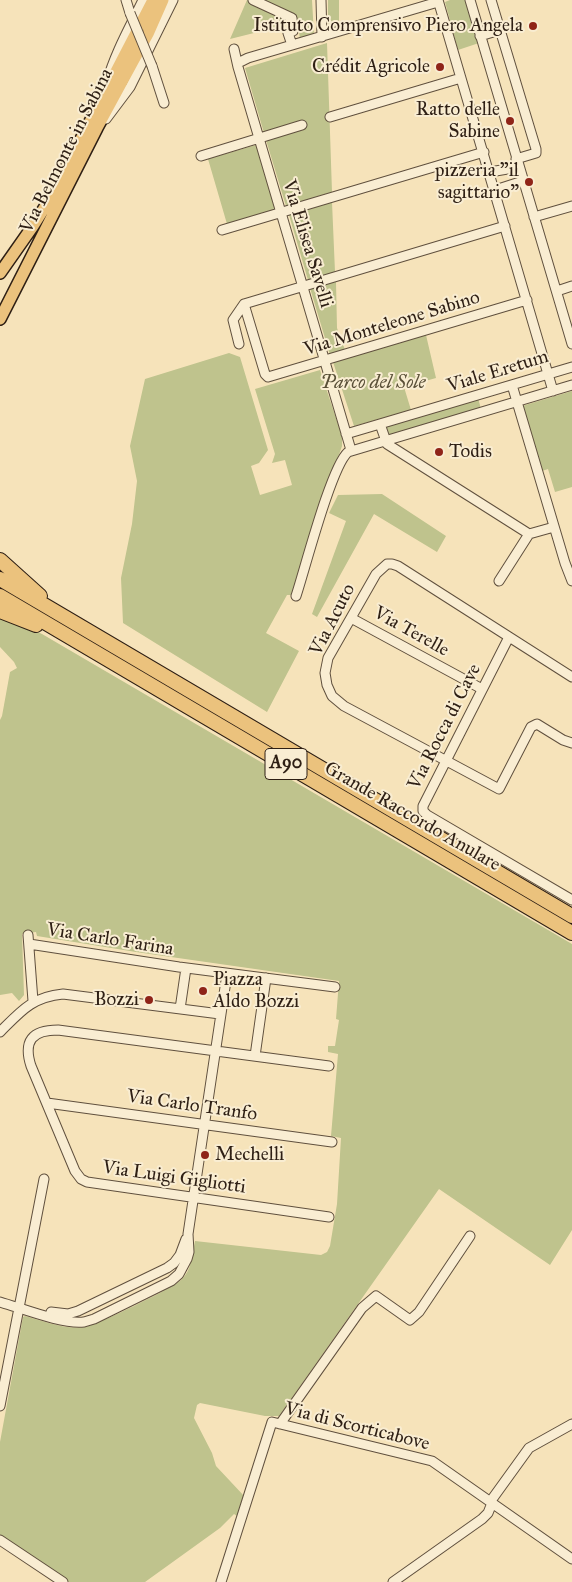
<!DOCTYPE html>
<html>
<head>
<meta charset="utf-8">
<style>
	body { margin:0 }
	canvas { display:block; background:#f6e3ba }
</style>
</head>
<body>
<canvas width="572" height="1582"></canvas>
<script>
const context = document.querySelector('canvas').getContext('2d');
context.lineJoin = 'round';
function fill(path, color) {
  context.fillStyle = color;
  context.fill(path, 'evenodd');
}
function trace(path, color, width, dash) {
  context.strokeStyle = color;
  context.lineWidth = width;
  context.lineCap = dash ? 'butt' : 'round';
  context.setLineDash(dash || []);
  context.stroke(path);
}
function write(font, color, halo, rows, align = 'center') {
  context.font = font + ' "IM FELL Great Primer",serif';
  context.lineWidth = 4;
  context.setLineDash([]);
  context.textBaseline = 'middle';
  context.strokeStyle = halo;
  context.fillStyle = color;
  for (const [text, x, y, turn = 0] of rows) {
    context.save();
    context.translate(x, y);
    context.rotate((+turn || 0) * Math.PI / 180);
    context.textAlign = isNaN(turn) ? turn : align;
    if (halo) context.strokeText(text, 0, 0);
    context.fillText(text, 0, 0);
    context.restore();
  }
}
const green = new Path2D(`
	M247 0H312L314 35 300 40 298 22 230 39Z
	M328 0H339V27L328 29Z
	M450 0H465L472 22H474L479 43 458 50 445 2Z
	M327 43 332 192 286 206 266 140 303 130 302 123 264 133 245 68Z
	M256 145 276 210 227 224 208 159Z
	M332 202 335 272 308 280 289 215Z
	M336 282 337 328 345 350 330 355 310 288Z
	M426 335 436 378 404 387 411 410 354 426 333 362Z
	M229 353 240 357 268 450 259 463 251 466 260 495 292 485 285 460 272 463 275 454 255 389 320 370 342 436V446L291 595H287L266 633 299 651 267 712 123 623 121 578 132 524 137 481 130 446 145 379Z
	M572 391V487L555 492 548 469 542 471 522 406Z
	M478 398 481 409 388 436 384 426Z
	M382 494 446 536 437 552 374 514 317 617 312 614 346 521 329 513 338 495Z
	M0 614 42 634 572 944V1230L550 1265 439 1189 279 1416H265L200 1403 197 1405 194 1418 212 1453 216 1466 245 1497 237 1516 234 1514 220 1528 145 1582H69L0 1537V1442L23 1317 25 1316C44 1321 65 1330 85 1327 95 1326 173 1288 181 1280 192 1270 192 1255 195 1241L321 1255 327 1252 330 1246 337 1204 341 1138 331 1136 338 1054 328 1052V1046H335L339 1020 336 1019 339 981 136 952 37 936 36 932 22 934 24 995 19 1001 12 993 0 995V720L2 716 10 672 17 668 14 662 0 647Z`);
const minor = new Path2D(`
	M126 0 130 13
	M253 0 292 18 293 31 288 33 292 45
	M321 0 322 37
	M438 0 553 391
	M470 0 572 344
	M491 0 536 149V153L516 159
	M480 36 500 30
	M234 49 238 67 351 450
	M238 63 248 58 438 2
	M152 66 164 103
	M107 82C115 53 130 27 143 0
	M330 117 461 78
	M106 119 130 87 173 0
	M201 156 302 125
	M490 172 519 167
	M495 190 523 181
	M534 217 572 206
	M222 230 484 152
	M557 291 572 286
	M244 304 265 374 268 377 527 300
	M244 304 505 226
	M239 344 233 320 244 304
	M512 385 565 563 572 581
	M380 424 387 444 529 534
	M346 434 572 367
	M499 581 529 534 554 527
	M296 596C305 569 331 467 348 452L572 385
	M351 618 482 689
	M509 637 423 806V811L427 815 572 900
	M572 677 398 566 392 564H387L376 574 328 658 325 673 327 685 332 696 344 706 499 789 531 727 537 724 563 740 572 743
	M28 935 33 1001
	M29 944 179 967 335 987
	M180 1009 186 968
	M0 1032C21 1011 32 997 63 994L220 1014
	M255 1056 266 978
	M47 1103 332 1142
	M329 1217 87 1182 81 1179 75 1171 31 1066C23 1041 32 1030 58 1030L329 1066
	M0 1302C21 1308 64 1325 84 1322L94 1319 171 1281 179 1274 187 1259 189 1252 188 1234 227 974
	M51 1312 68 1314 78 1311 167 1268 174 1263 180 1255 186 1239
	M0 1406 44 1179
	M280 1424 362 1308 376 1296 410 1320 419 1312 470 1236
	M490 1502 529 1448 572 1424
	M0 1540 63 1582
	M221 1582 272 1422 432 1461 572 1559
	M393 1582 482 1519 488 1513 492 1503`);
const major = new Path2D(`
	M0 273 33 226 50 199 153 0
	M0 319 97 128 148 34 163 0`);
const highway = new Path2D(`
	M0 560 40 596
	M0 579 572 916
	M0 596 572 933
	M0 611 36 625`);
const minorBridge = new Path2D(`
	M130 13 152 66`);
const markers = [
	[533,26,5,"#8f2418"],
	[440,67,5,"#8f2418"],
	[510,121,5,"#8f2418"],
	[529,182,5,"#8f2418"],
	[439,452,5,"#8f2418"],
	[203,991,5,"#8f2418"],
	[149,1000,5,"#8f2418"],
	[205,1155,5,"#8f2418"]
];
const shields = [
	[286,764,42]
];
const shieldNames = [
	["A90",286,764]
];
const poiNames = [
	["Istituto Comprensivo Piero Angela",523,26],
	["Crédit Agricole",430,67],
	["Ratto delle",500,110],
	["Sabine",500,132],
	["pizzeria \"il",519,171],
	["sagittario\"",519,193],
	["Todis",449,452,"left"],
	["Piazza",213,980,"left"],
	["Aldo Bozzi",213,1002,"left"],
	["Bozzi",139,1000],
	["Mechelli",215,1155,"left"]
];
const streetNames = [
	["Via Belmonte in Sabina",67,151,-63],
	["Via Elisea Savelli",307,244,73],
	["Via Monteleone Sabino",392,324,-17],
	["Viale Eretum",498,372,-17],
	["Via Acuto",333,620,-63],
	["Via Terelle",411,632,29],
	["Via Rocca di Cave",445,727,-63],
	["Grande Raccordo Anulare",412,817,30],
	["Via Carlo Farina",110,940,9],
	["Via Carlo Tranfo",192,1106,8],
	["Via Luigi Gigliotti",174,1178,8],
	["Via di Scorticabove",357,1427,14]
];
const parkNames = [
	["Parco del Sole",373,383]
];
fill(green, '#bfc38d');
trace(minor, '#60503e', 11);
trace(major, '#2e1f14', 14);
trace(highway, '#2e1f14', 16);
trace(minor, '#f9edd2', 9);
trace(major, '#ebc27d', 11);
trace(highway, '#ebc27d', 14);
trace(minorBridge, '#60503e', 11, []);
trace(minorBridge, '#f9edd2', 9);
for (const [x, y, r, color] of markers) {
  const dot = new Path2D();
  dot.arc(x, y, r, 0, 2 * Math.PI);
  context.fillStyle = color;
  context.fill(dot);
  trace(dot, '#f9edd2', 2);
}
for (const [x, y, w] of shields) {
  const box = new Path2D();
  box.roundRect(x - w / 2, y - 15.5, w, 31, 4);
  context.fillStyle = '#f9edd2';
  context.fill(box);
  trace(box, '#2e1f14', 1);
}
write('bold 18px', '#2e1f14', null, shieldNames);
write('19px', '#2e1f14', '#f9edd2', poiNames, 'right');
write('19px', '#2e1f14', '#f9edd2', streetNames);
write('italic 19px', '#5a5038', '#f9edd2', parkNames);
</script>
</body>
</html>
